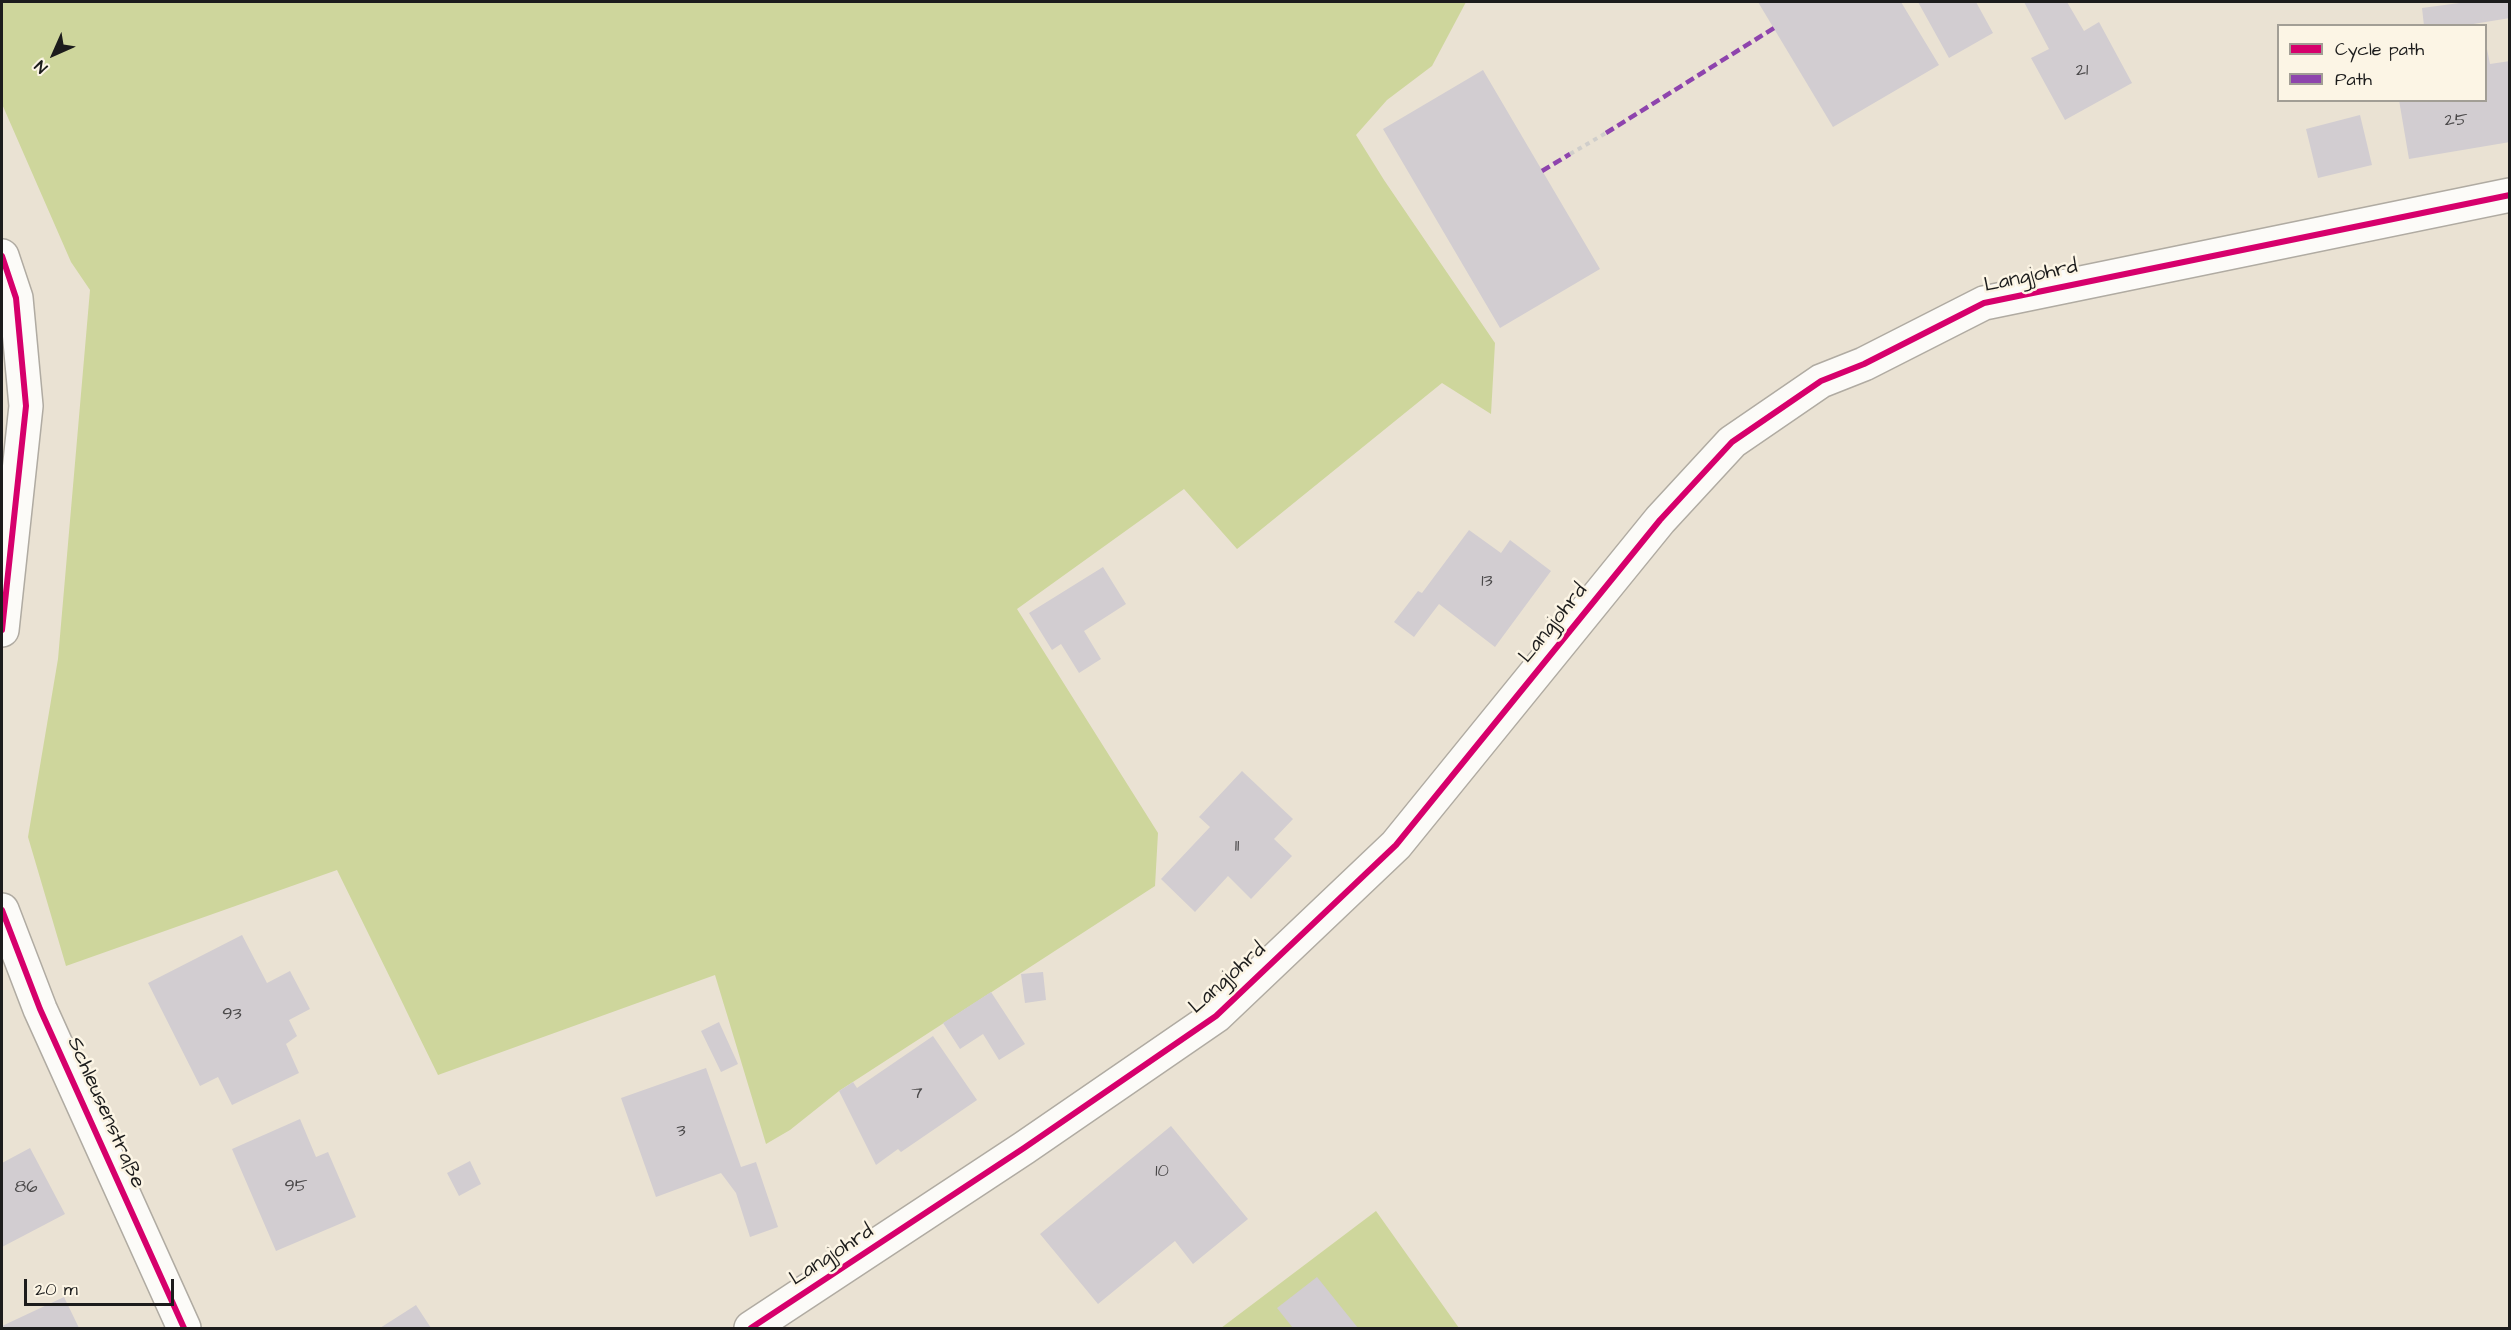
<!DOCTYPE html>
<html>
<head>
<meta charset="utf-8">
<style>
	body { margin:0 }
	#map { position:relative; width:2511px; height:1330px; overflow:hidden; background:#eae2d3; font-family:"Architects Daughter",sans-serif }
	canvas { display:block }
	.frame { position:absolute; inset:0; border:3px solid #1c1c1c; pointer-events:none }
	.legend { position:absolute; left:2277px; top:24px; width:210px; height:78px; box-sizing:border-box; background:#fcf5e5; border:2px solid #a29e95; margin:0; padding:8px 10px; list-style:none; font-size:18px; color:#1c1c1c }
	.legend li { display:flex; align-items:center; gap:12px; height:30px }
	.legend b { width:30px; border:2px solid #a29e95 }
	.north { position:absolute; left:24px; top:24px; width:60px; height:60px; -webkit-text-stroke:4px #fcf5e5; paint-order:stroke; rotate:225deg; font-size:16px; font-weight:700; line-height:24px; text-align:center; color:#1c1c1c }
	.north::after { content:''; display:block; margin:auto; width:21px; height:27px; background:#1c1c1c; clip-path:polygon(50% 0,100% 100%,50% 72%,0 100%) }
	.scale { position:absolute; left:24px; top:1279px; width:150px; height:27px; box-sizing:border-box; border:3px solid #1c1c1c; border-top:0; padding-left:8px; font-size:18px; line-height:21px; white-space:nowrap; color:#1c1c1c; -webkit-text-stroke:4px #fcf5e5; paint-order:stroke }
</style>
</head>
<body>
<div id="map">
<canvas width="2511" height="1330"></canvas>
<div class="frame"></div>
<ul class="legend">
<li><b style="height:8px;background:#d6006c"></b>Cycle path</li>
<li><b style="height:8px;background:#8e44ad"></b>Path</li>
</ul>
<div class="north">N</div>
<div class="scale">20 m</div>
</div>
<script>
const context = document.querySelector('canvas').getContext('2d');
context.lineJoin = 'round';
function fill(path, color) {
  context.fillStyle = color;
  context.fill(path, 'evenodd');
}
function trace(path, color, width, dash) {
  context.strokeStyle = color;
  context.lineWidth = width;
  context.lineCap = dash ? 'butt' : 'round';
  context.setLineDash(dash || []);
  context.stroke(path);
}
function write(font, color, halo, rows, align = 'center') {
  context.font = font + ' "Architects Daughter",sans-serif';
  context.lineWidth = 5;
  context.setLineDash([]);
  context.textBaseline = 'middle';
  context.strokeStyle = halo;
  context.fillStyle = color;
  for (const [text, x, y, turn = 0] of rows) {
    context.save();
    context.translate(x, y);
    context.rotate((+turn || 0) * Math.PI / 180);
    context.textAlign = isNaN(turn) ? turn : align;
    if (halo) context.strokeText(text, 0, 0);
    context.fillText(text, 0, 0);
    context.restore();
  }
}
const green = new Path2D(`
	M2 2H1466L1432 66 1387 100 1356 135 1384 180 1495 343 1491 414 1442 383 1237 549 1184 489 1017 609 1158 833 1155 886 839 1091 790 1130 766 1144 715 975 438 1075 337 870 66 966 28 837 58 659 90 290 71 262 2 104Z
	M1376 1211 1459 1328H1221Z`);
const building = new Path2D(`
	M1758 2H1901L1939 65 1833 127Z
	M1918 2H1976L1993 33 1949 58Z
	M2024 2H2067L2084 31 2099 22 2132 83 2065 120 2031 58 2049 49Z
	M2467 2H2510V18L2461 26H2424L2422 8Z
	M2486 44 2490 64 2510 61V142L2409 159 2399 100H2486Z
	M1483 70 1600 269 1500 328 1383 129Z
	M2360 115 2372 165 2318 178 2306 129Z
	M1469 530 1501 553 1510 540 1551 571 1495 647 1439 604 1414 637 1394 622 1418 591 1422 593Z
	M1103 567 1126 604 1084 631 1101 659 1079 673 1061 644 1052 650 1029 613Z
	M1242 771 1293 819 1274 839 1292 856 1251 899 1228 876 1195 912 1161 879 1210 827 1199 817Z
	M242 935 267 983 290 971 310 1009 289 1020 297 1036 286 1044 299 1073 232 1105 218 1077 200 1086 148 983Z
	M1043 972 1046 1000 1025 1003 1021 974Z
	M991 992 1025 1044 999 1060 983 1034 960 1049 943 1023Z
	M719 1022 738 1064 721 1072 701 1031Z
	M933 1036 977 1100 901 1152 898 1149 876 1165 839 1091 853 1082 857 1088Z
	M706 1068 741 1167 756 1162 778 1227 750 1237 736 1193 721 1173 656 1197 621 1098Z
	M300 1119 316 1157 328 1152 356 1217 276 1251 232 1149Z
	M1171 1126 1248 1219 1193 1264 1175 1241 1098 1304 1040 1234Z
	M30 1148 65 1214 2 1247V1163Z
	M470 1161 481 1184 459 1196 447 1173Z
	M1317 1277 1358 1328H1293L1277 1308Z
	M64 1297 79 1328H2V1326Z
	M416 1305 431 1328H380Z`);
const path = new Path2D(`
	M1570 154 1606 133`);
const street = new Path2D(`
	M2 256 16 298 26 406 2 630
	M2 910 40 1009 184 1328
	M751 1328 1024 1148 1216 1016 1396 845 1660 520 1732 442 1821 381 1864 364 1984 303 2510 195`);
const quiet = new Path2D(`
	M1606 133 1774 28
	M1542 171 1570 154`);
const cycleway = new Path2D(`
	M2 256 16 298 26 406 2 630
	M2 910 40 1009 184 1328
	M751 1328 1024 1148 1216 1016 1396 845 1660 520 1732 442 1821 381 1864 364 1984 303 2510 195`);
const numberNames = [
	["21",2082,71],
	["25",2456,121],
	["13",1487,582],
	["11",1237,847],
	["93",232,1015],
	["7",917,1094],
	["3",681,1132],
	["10",1162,1172],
	["95",296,1187],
	["86",26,1188]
];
const streetNames = [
	["Langjohrd",2031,277,-12],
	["Langjohrd",1554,624,-51],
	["Langjohrd",1228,979,-42],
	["Schleusenstraße",105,1113,66],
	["Langjohrd",832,1256,-33]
];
fill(green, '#ced69c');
fill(building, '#d2cdd1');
trace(street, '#b0aba2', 36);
trace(path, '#d0cecb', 4, [4.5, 4.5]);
trace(street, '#fcfbf8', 33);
trace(quiet, '#8e44ad', 4.5, [9, 4.5]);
trace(cycleway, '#d6006c', 6);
write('18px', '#4a4849', null, numberNames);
write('21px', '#1c1c1c', '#fcf5e5', streetNames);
</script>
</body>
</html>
